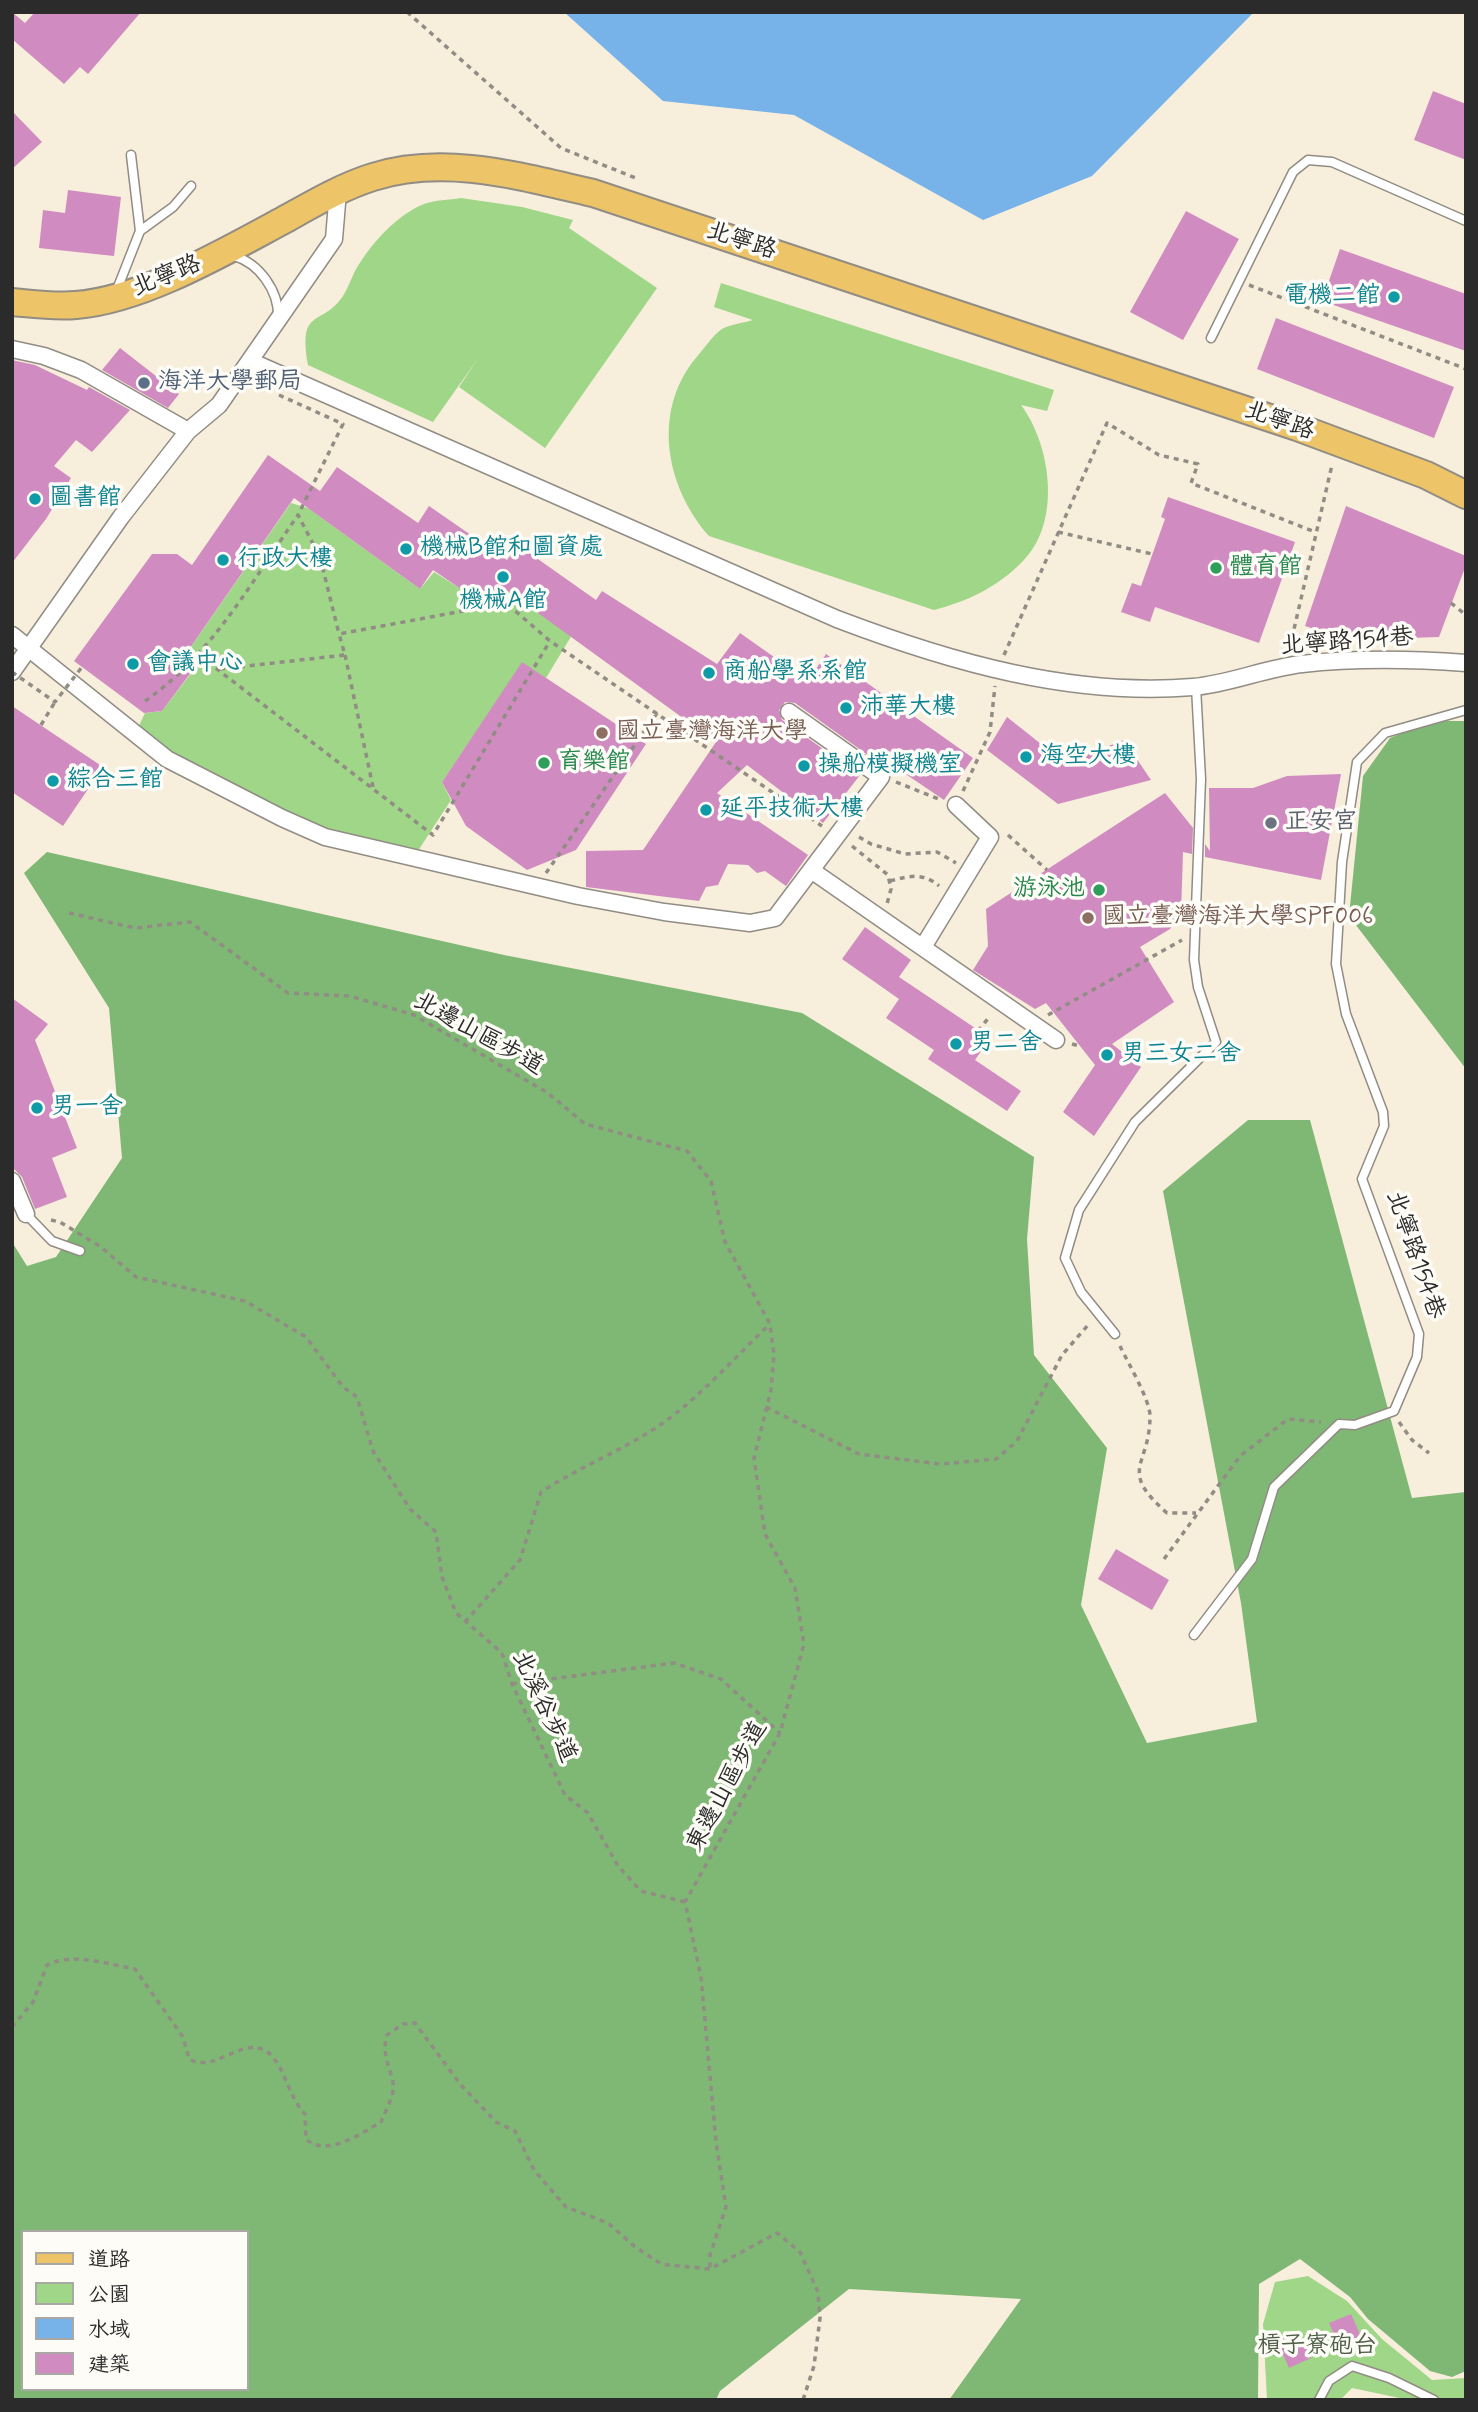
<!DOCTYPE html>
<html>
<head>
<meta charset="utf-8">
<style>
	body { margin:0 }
	#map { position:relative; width:1478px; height:2412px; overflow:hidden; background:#f7eedc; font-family:Mynerve,"LXGW WenKai TC",sans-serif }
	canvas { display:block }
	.frame { position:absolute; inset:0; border:14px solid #2b2b2b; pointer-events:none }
	.legend { position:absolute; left:21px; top:2230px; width:228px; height:161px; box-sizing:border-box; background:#fdfcf7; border:2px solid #a9a8a5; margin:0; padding:9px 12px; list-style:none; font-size:21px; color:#2b2b2b }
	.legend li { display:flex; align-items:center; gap:14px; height:35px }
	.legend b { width:35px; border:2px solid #a9a8a5 }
</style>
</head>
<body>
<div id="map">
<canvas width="1478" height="2412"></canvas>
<div class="frame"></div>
<ul class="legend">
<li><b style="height:9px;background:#eec469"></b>道路</li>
<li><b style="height:19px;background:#9fd688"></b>公園</li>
<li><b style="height:19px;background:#77b2e8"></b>水域</li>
<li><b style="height:19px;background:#d08cc0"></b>建築</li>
</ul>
</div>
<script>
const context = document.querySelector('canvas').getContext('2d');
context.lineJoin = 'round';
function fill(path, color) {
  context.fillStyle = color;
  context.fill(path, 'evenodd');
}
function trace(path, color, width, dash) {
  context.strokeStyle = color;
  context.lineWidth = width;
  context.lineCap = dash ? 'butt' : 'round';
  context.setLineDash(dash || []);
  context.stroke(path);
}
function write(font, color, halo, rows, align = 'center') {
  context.font = font + ' Mynerve,"LXGW WenKai TC",sans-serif';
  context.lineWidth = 7;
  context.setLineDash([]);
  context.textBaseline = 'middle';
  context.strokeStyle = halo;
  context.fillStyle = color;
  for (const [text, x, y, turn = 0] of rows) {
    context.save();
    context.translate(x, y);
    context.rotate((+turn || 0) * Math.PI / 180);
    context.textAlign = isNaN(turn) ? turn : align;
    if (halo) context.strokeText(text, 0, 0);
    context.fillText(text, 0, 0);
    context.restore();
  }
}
const green = new Path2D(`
	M461 198 522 207 573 220 569 228 657 288 545 448 459 387 479 357 433 422 308 365C298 306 321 328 343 296 348 288 351 279 355 271 369 246 396 215 424 204 435 200 449 200 461 198Z
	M721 283 1054 390 1047 411 1021 405C1051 445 1062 522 1023 561 998 587 968 601 934 610L709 536C664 485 651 407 700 353 706 346 714 334 722 329 731 324 744 323 753 320L714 307Z
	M291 503 308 508 420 589 434 572 482 602 498 584 572 635 546 678 522 663 442 782 451 800 414 857 267 812 136 732 145 713 162 711 193 671 183 658Z
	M1308 2276 1347 2301 1382 2339 1432 2380 1466 2378V2400H1409L1352 2388 1340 2400H1267L1263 2324 1275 2282Z`);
const forest = new Path2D(`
	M1431 721H1466V1069L1349 916 1363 776 1390 738Z
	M47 852 504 955 802 1013 1034 1157 1027 1239 1034 1355 1107 1448 1081 1605 1147 1743 1257 1722 1241 1603 1163 1191 1248 1120H1310L1412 1498 1466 1492V2371L1452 2377 1430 2371 1368 2319 1350 2297 1300 2259 1259 2284 1258 2400H949L1021 2299 849 2289 720 2391 716 2400H12V1242L27 1266 56 1257 122 1158 109 1008 24 873ZM23 2232H247V2389H23Z`);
const water = new Path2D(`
	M564 12H1254L1092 176 983 220 794 115 663 101Z`);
const building = new Path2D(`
	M12 12 25 23 35 12H141L88 74 80 67 64 84 12 39Z
	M1433 91 1466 104V160L1414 140Z
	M12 111 42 142 12 169Z
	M68 190 121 197 114 256 39 248 43 210 65 213Z
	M1186 211 1239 239 1183 340 1130 312Z
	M1340 249 1466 294V351L1322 301Z
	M1276 318 1454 387 1434 438 1257 369Z
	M120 348 179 394 168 408 102 370Z
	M12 360 35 365 87 390 89 387 130 410 92 452 76 440 54 466 71 478 46 519 12 563Z
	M268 455 320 491 337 467 418 523 429 506 507 560 518 545 596 600 602 591 717 664 740 633 808 681 826 654 973 758 944 800 876 754 872 758 795 703 785 702 779 710 782 720 860 775 823 823 747 765 717 793 808 855 786 886 765 871 757 873 748 865 728 864 718 885 706 887 699 901 586 887V851L643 850 716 742 498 584 483 604 433 570 420 589 294 498 183 658 193 670 162 711 144 713 74 661 152 554H177L192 565Z
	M1168 497 1295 542 1259 643 1155 607 1150 622 1121 612 1132 583 1141 586 1165 519 1161 517Z
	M1346 506 1466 556V565L1439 637 1349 640 1305 626Z
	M522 662 646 744 576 850 527 870 466 826 442 782Z
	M12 706 103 767 63 826 12 792Z
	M1007 717 1065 763 1124 740 1151 780 1058 804 987 750Z
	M1341 774 1321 880 1205 857V844L1210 851 1209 788H1253L1287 776Z
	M1165 793 1193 828 1192 854 1183 852 1181 914 1170 929 1140 947 1174 1002 1112 1044 1141 1067 1094 1136 1063 1112 1095 1065 1046 1003 1035 1009 973 970 988 946 986 909Z
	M865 927 911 960 899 977 990 1038 975 1060 1021 1091 1007 1111 928 1059 934 1050 886 1018 899 999 842 959Z
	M12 998 48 1024 35 1040 77 1148 52 1158 67 1197 35 1209 22 1177 12 1167Z
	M1116 1549 1169 1580 1152 1610 1098 1579Z
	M1351 2314 1363 2341 1342 2351 1329 2323Z
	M1298 2331 1311 2358 1289 2368 1277 2341Z`);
const path = new Path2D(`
	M407 12 561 148 638 179
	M1249 285 1466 369
	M279 395 343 424 298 515 320 557 339 634
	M1058 532 1152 554
	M1451 603 1466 615
	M1293 648 1291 642 1332 465
	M345 655 373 787
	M1004 655 1107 423 1159 455 1198 464 1191 483 1315 532
	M200 656 433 835 550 641
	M220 669 345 655 339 634 506 603 550 641 822 826
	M145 701C212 655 252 581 298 515
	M41 725 55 702
	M896 782 941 800
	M963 791 990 732 995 686
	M1008 835 1047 870
	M859 837 871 844 905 854 937 852 956 863
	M852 846 888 875 891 889 887 904
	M546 873 657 713
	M890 881C909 876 923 872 939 886
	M69 913 135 928 190 922 288 993 350 996 414 1015 548 1093 585 1124 687 1151 711 1181 725 1242 770 1324 774 1355 771 1390 754 1458 765 1534 795 1588 804 1644 780 1733 685 1902 701 1977 716 2142 726 2207 710 2255V2269
	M1048 1015 1182 940
	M978 1031 990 1016
	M1072 1044 1080 1046
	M51 1220 60 1222 101 1247 136 1277 245 1301 306 1337 343 1387 357 1397 373 1451 410 1509 436 1532 442 1577 456 1613 502 1653 512 1684 565 1795 588 1813 618 1866 641 1891 685 1902
	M1120 1346C1128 1363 1150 1400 1150 1416 1150 1467 1117 1469 1167 1513H1196
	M766 1407 859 1454 940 1464 996 1459 1017 1441 1062 1355 1089 1324
	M1399 1422 1412 1440 1429 1453
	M1164 1559 1240 1456 1288 1419 1321 1422
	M465 1622 520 1560 541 1492C581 1466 624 1450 663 1423 699 1398 737 1355 770 1324
	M512 1684 674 1663 721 1679 780 1733
	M12 2027 33 2002 47 1965C72 1952 107 1964 135 1969L183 2037 189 2059C205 2068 220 2058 235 2052 283 2031 281 2090 305 2114L306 2139C326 2158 362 2133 381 2122 385 2112 392 2100 393 2090 395 2074 380 2058 387 2035L403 2024 415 2023 460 2084 496 2122 515 2131 534 2170 566 2207 608 2223 634 2246 661 2264 710 2269 777 2233 800 2252 818 2292 820 2318 814 2366 803 2400`);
const lane = new Path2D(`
	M131 155 140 231 173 207 191 186
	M234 256C259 263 279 291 278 317
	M116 292 140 231
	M1211 338 1293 172 1308 160 1332 162 1466 221
	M26 1214 52 1241 80 1251
	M1115 1334 1081 1292 1065 1258 1079 1210 1135 1122 1216 1042 1198 987 1194 960 1201 779 1196 687
	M1194 1635 1252 1559 1274 1487 1339 1424 1355 1425 1394 1411 1417 1357 1419 1334 1362 1179 1384 1126 1383 1112 1346 1014 1336 964 1342 862 1357 762 1385 733 1466 710
	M1319 2400 1329 2381 1352 2366 1389 2378 1434 2400`);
const street = new Path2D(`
	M12 349 44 356 81 370 188 431 121 517 12 672
	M250 361 837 619C950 662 1071 697 1193 687 1230 684 1265 668 1302 664 1356 658 1411 659 1466 663
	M188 431 219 405 334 239 338 191
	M12 635 167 759 282 818 325 837 578 896 664 912 750 923 775 918 881 777 789 712
	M811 870 1056 1040
	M923 947 990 837 956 805
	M12 1181 26 1214`);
const primary = new Path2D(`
	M12 302C34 304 55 307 76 305 142 300 224 252 282 221 311 205 341 187 373 177 446 154 522 177 593 193L1297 427 1426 475 1466 495`);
const pathBridge = new Path2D(`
	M12 672 55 702 82 667`);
const markers = [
	[1394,297,7,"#0f9aa8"],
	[144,383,7,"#5c6f8a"],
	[35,499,7,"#0f9aa8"],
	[406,549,7,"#0f9aa8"],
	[223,560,7,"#0f9aa8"],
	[1216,568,7,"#2e9e5b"],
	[503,577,7,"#0f9aa8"],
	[133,664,7,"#0f9aa8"],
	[709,673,7,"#0f9aa8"],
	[846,708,7,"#0f9aa8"],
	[602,733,7,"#8d6e63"],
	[1026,757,7,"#0f9aa8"],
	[544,763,7,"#2e9e5b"],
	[804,766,7,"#0f9aa8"],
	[53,781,7,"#0f9aa8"],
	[706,810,7,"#0f9aa8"],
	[1271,823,7,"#6b7280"],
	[1099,890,7,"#2e9e5b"],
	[1088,918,7,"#8d6e63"],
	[956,1044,7,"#0f9aa8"],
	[1107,1055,7,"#0f9aa8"],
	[37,1108,7,"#0f9aa8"]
];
const streetNames = [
	["北寧路",741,242,18],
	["北寧路",167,277,-22],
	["北寧路",1279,422,19],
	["北寧路154巷",1347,643,-4],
	["北邊山區步道",478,1035,29],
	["北寧路154巷",1414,1255,71],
	["北溪谷步道",543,1707,65],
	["東邊山區步道",728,1787,-62]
];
const cultureNames = [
	["電機二館",1380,297,"right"],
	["圖書館",49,499],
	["機械B館和圖資處",420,549],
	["行政大樓",237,560],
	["機械A館",503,602,"center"],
	["會議中心",147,664],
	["商船學系系館",723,673],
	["沛華大樓",860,708],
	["海空大樓",1040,757],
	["操船模擬機室",818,766],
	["綜合三館",67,781],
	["延平技術大樓",720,810],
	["男二舍",970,1044],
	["男三女二舍",1121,1055],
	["男一舍",51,1108]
];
const serviceNames = [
	["海洋大學郵局",158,383]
];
const leisureNames = [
	["體育館",1230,568],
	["育樂館",558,763],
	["游泳池",1085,890,"right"]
];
const educationNames = [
	["國立臺灣海洋大學",616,733],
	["國立臺灣海洋大學SPF006",1102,918]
];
const worshipNames = [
	["正安宮",1285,823]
];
const parkNames = [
	["槓子寮砲台",1317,2347]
];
fill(green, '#9fd688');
fill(forest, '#7fb774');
fill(water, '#77b2e8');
fill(building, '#d08cc0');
trace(lane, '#918c84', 11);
trace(street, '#918c84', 19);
trace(primary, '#918c84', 30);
trace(path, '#918c84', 3.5, [5, 5]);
trace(lane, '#fff', 8);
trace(street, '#fff', 16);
trace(primary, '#eec469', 26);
trace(pathBridge, '#918c84', 3.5, [5, 5]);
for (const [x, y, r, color] of markers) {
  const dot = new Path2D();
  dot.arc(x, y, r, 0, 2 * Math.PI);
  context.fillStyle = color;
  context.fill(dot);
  trace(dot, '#fdfcf7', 2.5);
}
write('24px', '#2b2b2b', '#fdfcf7', streetNames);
write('24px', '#0d838f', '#fdfcf7', cultureNames, 'left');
write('24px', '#4e5e75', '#fdfcf7', serviceNames, 'left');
write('24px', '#27864d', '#fdfcf7', leisureNames, 'left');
write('24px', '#785e54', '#fdfcf7', educationNames, 'left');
write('24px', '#5b616d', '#fdfcf7', worshipNames, 'left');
write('24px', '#4e5e47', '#fdfcf7', parkNames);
</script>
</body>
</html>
